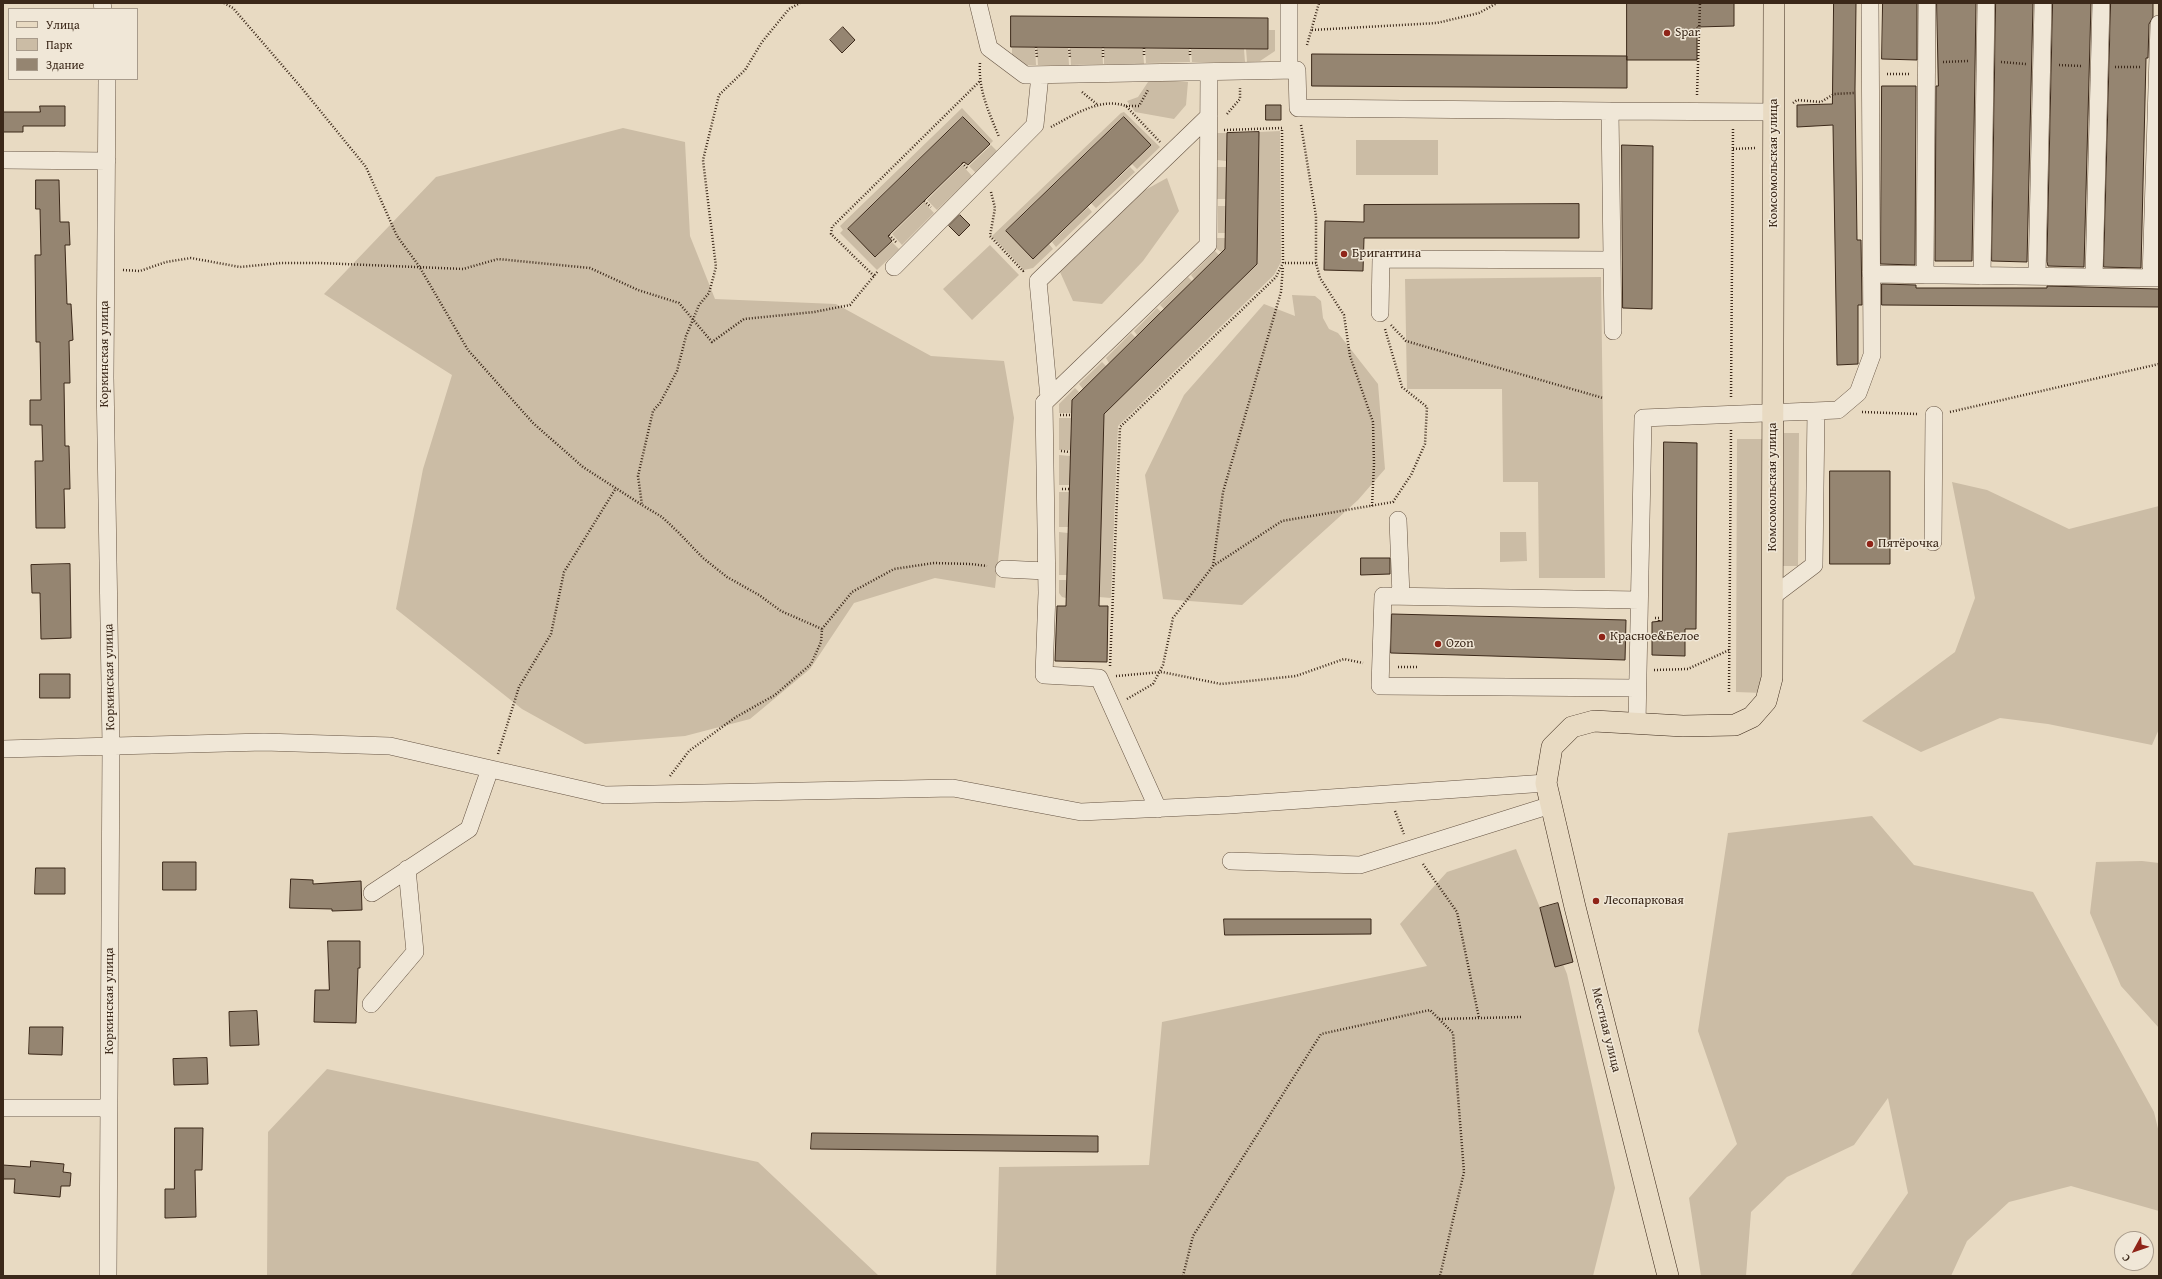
<!DOCTYPE html>
<html>
<head>
<meta charset="utf-8">
<style>
	body { margin:0 }
	#map { position:relative; width:2162px; height:1279px; overflow:hidden; background:#e8dac2; font-family:"Gentium Book Plus",serif }
	canvas { display:block }
	.frame { position:absolute; inset:0; border:4px solid #3b2819; pointer-events:none }
	.legend { position:absolute; left:8px; top:8px; width:130px; height:72px; box-sizing:border-box; background:#f0e7d7; border:1px solid #a89b8b; margin:0; padding:5px 7px; list-style:none; font-size:12px; color:#3b2819 }
	.legend li { display:flex; align-items:center; gap:8px; height:20px }
	.legend b { width:20px; border:1px solid #a89b8b }
	.north { position:absolute; left:2114px; top:1231px; width:40px; height:40px; box-sizing:border-box; background:#f0e7d7; border:1px solid #a89b8b; border-radius:50%; rotate:230deg; font-size:11px; font-weight:700; line-height:16px; text-align:center; color:#3b2819 }
	.north::after { content:''; display:block; margin:auto; width:14px; height:18px; background:#8f2418; clip-path:polygon(50% 0,100% 100%,50% 72%,0 100%) }
</style>
</head>
<body>
<div id="map">
<canvas width="2162" height="1279"></canvas>
<div class="frame"></div>
<ul class="legend">
<li><b style="height:5px;background:#e8dac2"></b>Улица</li>
<li><b style="height:11px;background:#cbbca5"></b>Парк</li>
<li><b style="height:11px;background:#958571"></b>Здание</li>
</ul>
<div class="north">С</div>
</div>
<script>
const context = document.querySelector('canvas').getContext('2d');
context.lineJoin = 'round';
function fill(path, color) {
  context.fillStyle = color;
  context.fill(path, 'evenodd');
}
function trace(path, color, width, dash) {
  context.strokeStyle = color;
  context.lineWidth = width;
  context.lineCap = dash ? 'butt' : 'round';
  context.setLineDash(dash || []);
  context.stroke(path);
}
function write(font, color, halo, rows, align = 'center') {
  context.font = font + ' "Gentium Book Plus",serif';
  context.lineWidth = 3;
  context.setLineDash([]);
  context.textBaseline = 'middle';
  context.strokeStyle = halo;
  context.fillStyle = color;
  for (const [text, x, y, turn = 0] of rows) {
    context.save();
    context.translate(x, y);
    context.rotate((+turn || 0) * Math.PI / 180);
    context.textAlign = isNaN(turn) ? turn : align;
    if (halo) context.strokeText(text, 0, 0);
    context.fillText(text, 0, 0);
    context.restore();
  }
}
const green = new Path2D(`
	M1269 30H1275V51L1260 61 1247 62 1246 49H1269Z
	M1012 48H1035L1036 65H1025L1012 55Z
	M1037 48H1068L1069 65H1038Z
	M1070 48H1102L1103 64 1071 65Z
	M1104 48H1143L1144 64H1104Z
	M1145 49H1189L1190 62 1146 63Z
	M1191 49H1244L1245 62H1192Z
	M1150 79 1188 82 1186 105 1174 119 1135 112 1127 101 1138 97Z
	M962 108 993 141 990 144 963 117 849 229 876 257 892 242 899 249 877 270 840 233 843 230 840 226Z
	M1124 112 1160 147 1137 169 1132 164 1151 145 1124 117 1006 231 1033 259 1049 244 1053 249 1033 268 1024 270 992 236 1121 113Z
	M623 128 685 142 690 236 715 299 836 304 931 356 1004 361 1014 418 995 588 935 578 854 603 810 669 750 719 685 736 585 744 522 709 396 609 423 469 452 375 324 294 436 177Z
	M1280 131 1281 262 1274 275 1118 426 1111 598 1099 597 1104 414 1257 264 1259 132Z
	M1217 133H1227L1226 161 1217 160Z
	M1356 140H1438V175H1356Z
	M991 145 997 151 976 173 969 166Z
	M962 165 972 176 937 210 927 200Z
	M1130 167 1135 172 1096 208 1091 203Z
	M1217 167H1226V199H1217Z
	M1167 178 1179 211 1143 261 1102 304 1073 301 1060 272 1136 195Z
	M924 202 934 213 902 245 892 234Z
	M1218 206H1226L1225 233H1218Z
	M1088 207 1092 212 1056 247 1052 242Z
	M1217 238H1225V249L1221 252 1217 249Z
	M990 245 1019 275 972 320 943 289Z
	M1215 251 1219 255 1194 279 1191 275Z
	M1188 277 1192 281 1164 309 1160 305Z
	M1601 277 1605 578H1539L1538 482H1503L1502 389H1407L1405 279Z
	M1292 295 1315 296 1321 301 1323 318 1329 329 1338 333 1378 384 1385 469 1358 500 1242 605 1163 599 1145 475 1184 395 1264 304 1295 316Z
	M1157 308 1161 312 1137 335 1134 331Z
	M1131 333 1135 337 1109 363 1106 358Z
	M1102 362 1106 366 1083 389 1079 384Z
	M1075 388 1079 392 1072 400 1071 413H1059V404Z
	M1059 418H1071L1070 450H1059Z
	M1784 433H1799L1798 566H1783Z
	M1737 439H1765L1763 693 1736 692Z
	M1059 455 1070 456 1069 485H1059Z
	M1952 482 1987 490 2069 529 2159 506V729L2152 745 2048 724 2000 718 1921 752 1862 721 1955 652 1975 598Z
	M1059 492H1069L1068 527H1059Z
	M1059 532 1068 533 1067 575H1059Z
	M1500 532H1526L1527 561 1500 562Z
	M1059 580H1066V598L1062 597 1059 593Z
	M1872 816 1914 865 2033 892 2154 1112 2159 1133V1211L2071 1186 2009 1202 1967 1241 1951 1276H1850L1908 1193 1888 1098 1854 1145 1787 1177 1751 1212 1746 1276H1701L1689 1198 1737 1144 1698 1031 1728 833Z
	M1516 849 1567 974 1615 1188 1593 1276H996L999 1167 1149 1165 1162 1022 1427 966 1400 924 1447 872Z
	M2142 861 2159 863V1028L2121 986 2090 913 2096 862Z
	M327 1069 758 1162 879 1276H267L268 1132Z`);
const building = new Path2D(`
	M1627 3H1734V26L1697 27V60H1627Z
	M1834 3H1856L1855 89 1857 240H1861L1862 305H1858V364L1837 365 1833 125 1797 127V105L1832 104Z
	M1883 3H1917V60L1882 59Z
	M1937 3H1976L1972 261H1935L1936 86H1938Z
	M1996 3H2033L2027 262 1992 261Z
	M2053 3H2091L2084 267 2048 266 2047 262Z
	M2111 3H2153V17L2149 24 2148 58H2146L2141 268 2104 267Z
	M1011 16 1268 18V49L1011 47Z
	M843 27 855 40 842 53 830 40Z
	M1312 54 1627 56V88L1312 86Z
	M1882 86H1916L1915 265 1881 264Z
	M1266 105H1281V120H1266Z
	M40 106H65V126H23V132H3V112H40Z
	M963 117 990 144 968 165 964 162 888 236 892 241 875 257 848 229Z
	M1124 117 1151 145 1033 259 1006 231Z
	M1259 132 1257 264 1104 414 1099 606H1108L1107 662 1055 661 1057 606H1066L1072 400 1225 249 1227 133Z
	M1622 145 1653 146 1652 309 1623 308Z
	M36 180H59L60 222H69L70 245H65L67 304H71L73 340 69 341 70 383H64L65 446H69L70 489H64L65 528H36L35 461H43L42 425H30V400H41L40 342H36L35 255H41L40 209H36Z
	M1579 204V238H1364L1363 271 1324 270 1325 221 1364 222V205Z
	M960 215 970 225 959 236 949 226Z
	M1882 284 1916 285V288H2047V286L2159 289V307L1882 305Z
	M1664 442 1697 443 1696 629H1685V656L1652 655V622L1662 621Z
	M1830 471H1890V564H1830Z
	M1361 558H1390V574L1361 575Z
	M70 564 71 638 41 639 40 593H32L31 565Z
	M1392 614 1626 620 1625 660 1391 653Z
	M40 674H70V698H40Z
	M163 862H196V890H163Z
	M36 868H65V894H35Z
	M291 879 313 880V884L361 881 362 910 332 911V909L290 908Z
	M1558 903 1573 962 1555 967 1540 908Z
	M1224 919H1371V934L1225 935Z
	M328 941H360V968H358L356 1023 314 1022 315 990H329Z
	M257 1011 259 1045 230 1046 229 1012Z
	M30 1027H63L62 1055 29 1054Z
	M207 1058 208 1084 174 1085 173 1059Z
	M175 1128H203L202 1170H195L196 1217 165 1218V1189H174Z
	M812 1133 1098 1136V1152L811 1149Z
	M31 1161 64 1164 63 1172 71 1173 70 1186H61L60 1197 14 1193 15 1179H3V1165L30 1167Z`);
const path = new Path2D(`
	M224 3 233 8 300 86 366 167 397 236 419 266 468 350 533 423 583 467 642 505
	M1312 30 1437 23 1479 13 1497 3
	M1307 45 1319 3
	M1036 47 1037 58
	M1069 47 1070 58
	M1103 47V57
	M1144 48V57
	M1190 48V55
	M1943 62 1968 61
	M2001 62 2026 64
	M980 63C978 90 989 112 999 137
	M2059 65 2082 66
	M2115 67H2142
	M1887 74H1910
	M1082 92 1098 105
	M1697 95 1700 3
	M1793 103 1797 100 1821 102 1834 94 1854 93
	M1126 106H1139L1148 90
	M1227 114 1240 99V88
	M1301 125 1316 216V263
	M1051 127C1074 115 1100 97 1126 106L1160 142
	M1224 130 1282 128 1283 263H1316L1320 278 1344 315 1350 356 1373 422 1374 464 1372 506
	M1733 149 1755 148
	M962 163 968 169
	M991 192 995 208 990 236 1023 271 1025 270
	M924 201 931 207
	M889 235 896 242
	M123 270 140 271 166 262 191 258 240 267 281 263H320L463 269 498 259 590 268 638 290 679 303 712 342 744 319 814 312 850 305 878 271
	M874 276 831 234 832 227 980 81
	M1391 325 1406 341 1603 398
	M1731 397 1733 128
	M1862 412 1917 414
	M1950 412 2159 364
	M1060 415H1071
	M1061 451 1070 452
	M1062 489H1069
	M1213 566 1223 492 1281 292 1283 266
	M1655 618H1659V621
	M822 629 852 592 894 569 934 563 971 564 987 566
	M1110 666 1120 427 1276 277 1283 263
	M1398 667H1417
	M1654 670 1688 669 1729 650
	M1116 676 1162 672 1221 684 1296 676 1344 659 1363 663
	M1729 692 1731 430
	M1127 699 1153 684 1163 665 1173 618 1213 566 1282 521 1393 502 1411 475 1425 444 1427 407 1402 387 1385 329
	M498 754 519 687 551 634 564 572 616 488
	M670 776 689 751 736 717 775 695 811 664 821 642 822 629 781 611 759 595 727 577 703 558 678 532 662 517 642 505 638 476 653 411 660 403 677 371 686 336 699 305 709 293 716 267 703 160 719 95 745 70 762 42 789 9 800 3
	M1395 811 1404 834
	M1423 864 1457 912 1479 1018
	M1439 1019 1521 1017
	M1183 1276 1193 1236 1321 1034 1430 1010 1453 1033 1464 1172 1440 1276`);
const minor = new Path2D(`
	M102 3 103 9
	M978 3 989 48 1025 75 1297 70 1298 108 1610 111
	M1289 70V3
	M107 79 105 377 111 745 108 1276
	M3 160 107 161
	M894 267 1035 125 1040 75
	M1871 274 2159 278
	M1925 275 1927 3
	M1982 276 1986 3
	M2037 276 2043 3
	M2094 277 2101 3
	M2151 278 2159 24
	M1380 313 1381 259 1612 260
	M1613 331 1610 111 1774 112
	M1049 398 1038 281 1209 116
	M1398 520 1401 596
	M1933 542 1934 415
	M1004 569 1046 571
	M1773 596 1814 565 1816 411
	M1637 688 1380 686 1383 596 1639 600
	M1637 724 1643 418 1838 410 1858 393 1872 355 1870 3
	M3 749 264 742 390 746 605 795 953 788 1081 812 1229 805 1546 783
	M1158 809 1099 678 1044 675 1047 593 1044 403 1208 245 1209 72
	M1231 861 1360 865 1551 805
	M372 893 469 829 490 769
	M371 1004 415 952 407 869
	M3 1108H109`);
const major = new Path2D(`
	M1668 1276 1575 907 1546 783 1552 747 1572 727 1594 721 1683 726 1735 725 1752 717 1766 701 1772 678 1774 3`);
const markers = [
	[1667,33,4,"#8f2418"],
	[1344,254,4,"#8f2418"],
	[1870,544,4,"#8f2418"],
	[1602,637,4,"#8f2418"],
	[1438,644,4,"#8f2418"],
	[1596,901,4,"#8f2418"]
];
const poiNames = [
	["Spar",1675,33],
	["Бригантина",1352,254],
	["Пятёрочка",1878,544],
	["Красное&Белое",1610,637],
	["Ozon",1446,644],
	["Лесопарковая",1604,901]
];
const streetNames = [
	["Комсомольская улица",1774,163,-90],
	["Коркинская улица",105,354,-90],
	["Комсомольская улица",1773,487,-90],
	["Коркинская улица",110,677,-91],
	["Коркинская улица",110,1001,-90],
	["Местная улица",1606,1030,76]
];
fill(green, '#cbbca5');
fill(building, '#958571');
trace(building, '#3b2819', 1);
trace(minor, '#665443', 18);
trace(major, '#3b2819', 22);
trace(path, '#3b2819', 2.5, [1, 2]);
trace(minor, '#f0e7d7', 17);
trace(major, '#e8dac2', 21);
for (const [x, y, r, color] of markers) {
  const dot = new Path2D();
  dot.arc(x, y, r, 0, 2 * Math.PI);
  context.fillStyle = color;
  context.fill(dot);
  trace(dot, '#f0e7d7', 1.5);
}
write('13px', '#3b2819', '#f0e7d7', poiNames, 'left');
write('13px', '#3b2819', '#f0e7d7', streetNames);
</script>
</body>
</html>
